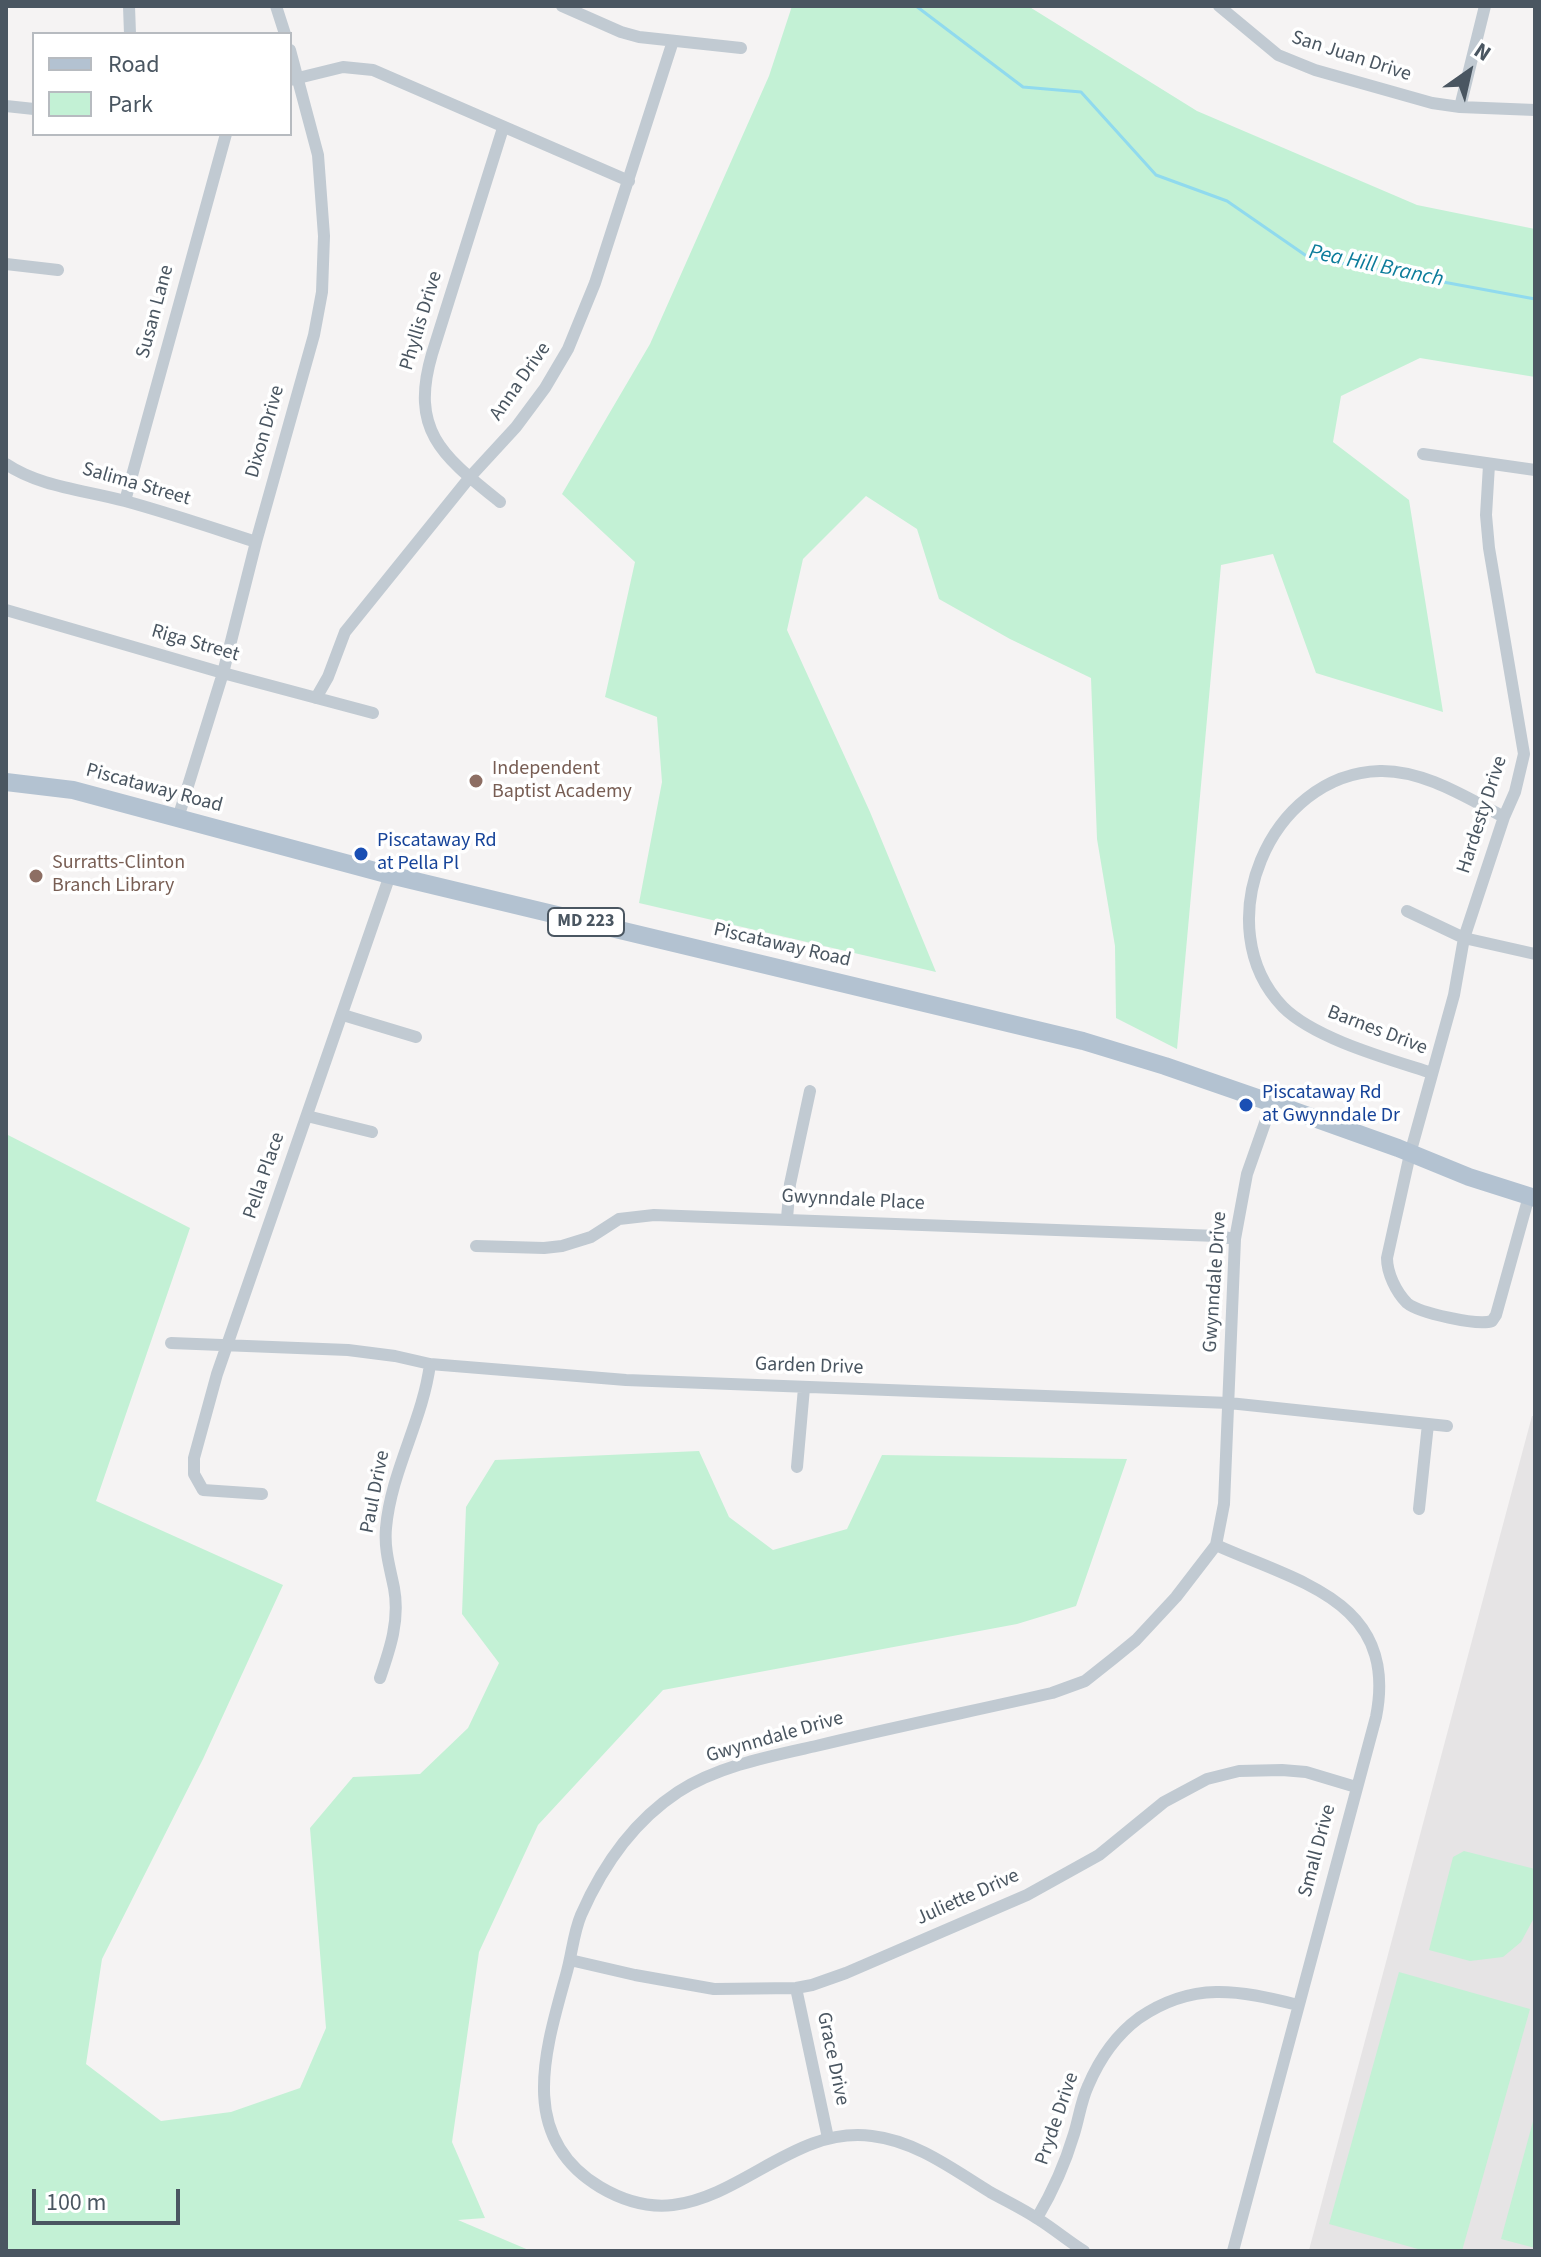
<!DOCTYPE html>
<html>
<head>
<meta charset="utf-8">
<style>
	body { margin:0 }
	#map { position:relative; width:1541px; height:2257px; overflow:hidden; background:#f5f3f3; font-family:"Source Sans 3",sans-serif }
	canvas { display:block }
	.frame { position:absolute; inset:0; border:8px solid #4a5661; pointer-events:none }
	.legend { position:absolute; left:32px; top:32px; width:260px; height:104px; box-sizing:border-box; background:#fff; border:2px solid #b7bbc0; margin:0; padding:10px 14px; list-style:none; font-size:24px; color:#4a5661 }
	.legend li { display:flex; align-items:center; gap:16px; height:40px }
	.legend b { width:40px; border:2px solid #b7bbc0 }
	.north { position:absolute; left:1429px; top:32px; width:80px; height:80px; -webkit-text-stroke:6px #fff; paint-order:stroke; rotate:34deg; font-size:22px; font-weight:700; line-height:32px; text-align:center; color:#4a5661 }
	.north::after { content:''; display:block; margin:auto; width:28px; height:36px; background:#4a5661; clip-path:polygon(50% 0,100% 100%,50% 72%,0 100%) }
	.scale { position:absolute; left:32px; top:2189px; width:148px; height:36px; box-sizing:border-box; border:4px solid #4a5661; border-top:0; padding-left:10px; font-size:24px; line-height:28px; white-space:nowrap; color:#4a5661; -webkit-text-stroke:6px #fff; paint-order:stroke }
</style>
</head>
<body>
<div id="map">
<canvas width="1541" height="2257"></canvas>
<div class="frame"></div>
<ul class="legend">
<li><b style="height:10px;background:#b3c2d1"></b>Road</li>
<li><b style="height:22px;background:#c3f1d5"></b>Park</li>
</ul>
<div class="north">N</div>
<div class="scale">100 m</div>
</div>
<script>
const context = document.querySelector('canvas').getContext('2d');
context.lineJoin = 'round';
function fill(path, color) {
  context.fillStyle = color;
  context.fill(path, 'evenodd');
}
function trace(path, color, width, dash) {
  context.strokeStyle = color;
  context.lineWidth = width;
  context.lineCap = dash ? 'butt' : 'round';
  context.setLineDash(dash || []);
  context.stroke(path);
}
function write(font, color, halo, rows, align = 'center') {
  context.font = font + ' "Source Sans 3",sans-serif';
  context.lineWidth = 7;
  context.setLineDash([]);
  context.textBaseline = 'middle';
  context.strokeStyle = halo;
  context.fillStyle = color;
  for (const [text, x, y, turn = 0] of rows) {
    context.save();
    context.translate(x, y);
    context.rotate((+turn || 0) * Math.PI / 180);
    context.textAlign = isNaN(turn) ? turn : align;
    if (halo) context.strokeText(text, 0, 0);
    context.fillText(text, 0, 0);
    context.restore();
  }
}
const education = new Path2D(`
	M1532 1416H1535V2251H1314L1309 2250Z`);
const green = new Path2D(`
	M792 6H1028L1197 111 1417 205 1535 229V377L1420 358 1341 396 1333 442 1409 500 1443 712 1316 673 1273 554 1221 565 1177 1049 1116 1018 1115 946 1097 839 1091 678 1010 639 939 599 917 529 866 496 803 559 787 630 870 812 936 972 639 903 662 782 657 717 605 697 635 562 562 494 650 344 769 76Z
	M6 1134 190 1228 96 1501 283 1585 203 1759 102 1959 86 2064 161 2121 231 2112 300 2088 326 2028 310 1828 353 1777 420 1774 468 1728 499 1663 462 1614 466 1507 495 1460 699 1451 729 1517 773 1550 847 1529 882 1455 1127 1459 1076 1606 1017 1624 663 1690 538 1825 479 1952 452 2142 485 2218 458 2220 531 2251H6Z
	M1464 1851 1535 1869V1916L1521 1942 1503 1957 1470 1961 1429 1950 1453 1857Z
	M1399 1972 1530 2009 1462 2251H1425L1329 2224Z
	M1535 2114V2248L1501 2239Z`);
const stream = new Path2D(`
	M916 6 1023 87 1081 92 1156 175 1227 201 1308 257 1535 299`);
const street = new Path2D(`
	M129 6 130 34
	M276 6 285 34
	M562 6 621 32 639 37 741 48
	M1219 6 1278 55 1315 70 1432 103 1460 107 1535 110
	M290 80 343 67 373 70 629 181
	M6 106 34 109
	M1460 107 1485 6
	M6 264 58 270
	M1423 454 1535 470
	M6 464C40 487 85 490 125 501 169 513 213 528 256 542
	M1489 465 1486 515 1489 548 1524 754 1515 792 1504 817 1464 938 1454 995 1410 1154 1387 1258C1387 1273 1396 1292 1407 1303 1419 1313 1478 1326 1492 1321L1496 1315 1529 1196
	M125 501 226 134
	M500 502C444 457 409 432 432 354L503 128
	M6 610 223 673 373 713
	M316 698 328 677 345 632 470 477 516 427 545 388 568 349 595 283 673 41
	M178 818 223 673 256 542 314 335 322 292 324 236 318 155 290 50
	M1407 911 1464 938 1535 954
	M343 1015 416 1037
	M1432 1073C1389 1059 1315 1039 1283 1007 1206 927 1269 774 1380 771 1424 770 1467 798 1504 817
	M307 1116 372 1132
	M787 1218 790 1184 810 1091
	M476 1246 544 1248 562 1246 591 1237 619 1219 654 1215 1217 1236 1235 1239
	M171 1343 348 1350 395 1356 430 1364 626 1380 1229 1403 1447 1426
	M797 1467 804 1388
	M262 1494 203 1490 194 1474V1458L217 1374 390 875
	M1419 1509 1428 1424
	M1216 1545C1298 1582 1399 1601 1376 1717L1233 2251
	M380 1678C390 1649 400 1620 394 1588 390 1568 384 1549 386 1528 391 1471 423 1420 430 1364
	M570 1960 635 1975 714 1989 796 1988 812 1985 846 1973 1027 1895 1099 1855 1164 1802 1207 1779 1239 1771 1282 1770 1306 1772 1356 1787
	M796 1988 828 2138
	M1037 2218C1053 2191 1065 2164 1074 2134 1079 2118 1081 2101 1088 2086 1099 2060 1116 2035 1139 2018 1193 1981 1238 1990 1298 2005
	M1084 2251C1068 2241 1054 2229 1038 2219 1023 2209 1006 2201 990 2192 954 2170 916 2141 872 2136 797 2126 744 2196 673 2205 647 2208 622 2200 600 2187 517 2137 545 2051 566 1975 572 1955 573 1934 581 1915 602 1867 634 1821 678 1792 718 1766 771 1756 816 1746 894 1727 973 1711 1052 1693L1085 1681 1114 1658 1136 1640 1176 1597 1216 1545 1224 1504 1235 1239 1247 1174 1272 1103`);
const primary = new Path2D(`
	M6 782 73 790 390 875 1083 1041 1165 1066 1272 1103 1398 1148 1469 1177 1535 1198`);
const markers = [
	[476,781,8,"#8d6e63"],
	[361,854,8,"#1a4fb4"],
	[36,876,8,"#8d6e63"],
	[1246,1105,8,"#1a4fb4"]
];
const shields = [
	[586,922,76]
];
const shieldNames = [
	["MD 223",586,922]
];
const streetNames = [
	["San Juan Drive",1351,57,18],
	["Susan Lane",156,312,-75],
	["Phyllis Drive",422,321,-73],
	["Anna Drive",521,382,-55],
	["Dixon Drive",266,432,-74],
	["Salima Street",136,485,16],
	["Riga Street",195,644,16],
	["Piscataway Road",154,789,15],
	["Hardesty Drive",1483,815,-72],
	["Piscataway Road",782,946,13],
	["Barnes Drive",1377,1031,21],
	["Pella Place",265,1176,-71],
	["Gwynndale Place",853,1201,3],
	["Gwynndale Drive",1216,1282,-86],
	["Garden Drive",809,1367,2],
	["Paul Drive",376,1492,-79],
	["Gwynndale Drive",775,1738,-16],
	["Small Drive",1318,1851,-75],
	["Juliette Drive",968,1898,-24],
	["Grace Drive",832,2059,78],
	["Pryde Drive",1058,2119,-71]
];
const educationNames = [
	["Independent",492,770],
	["Baptist Academy",492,793],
	["Surratts-Clinton",52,864],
	["Branch Library",52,887]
];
const transitNames = [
	["Piscataway Rd",377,842],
	["at Pella Pl",377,865],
	["Piscataway Rd",1262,1094],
	["at Gwynndale Dr",1262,1117]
];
const waterNames = [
	["Pea Hill Branch",1376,267,12]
];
fill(education, '#e6e4e5');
fill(green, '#c3f1d5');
trace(stream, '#90daee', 3);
trace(street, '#c1cad2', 12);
trace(primary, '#b3c2d1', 18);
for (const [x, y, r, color] of markers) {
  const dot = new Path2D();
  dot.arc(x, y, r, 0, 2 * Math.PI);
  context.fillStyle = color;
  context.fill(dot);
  trace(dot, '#fff', 3);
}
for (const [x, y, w] of shields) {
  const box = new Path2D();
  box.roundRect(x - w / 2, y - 14, w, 28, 6);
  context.fillStyle = '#fff';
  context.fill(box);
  trace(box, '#4a5661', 2);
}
write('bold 18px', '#4a5661', null, shieldNames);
write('20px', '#4a5661', '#fff', streetNames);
write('20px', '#785e54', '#fff', educationNames, 'left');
write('20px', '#164399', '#fff', transitNames, 'left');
write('italic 22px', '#0c7c9b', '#fff', waterNames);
</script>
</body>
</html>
